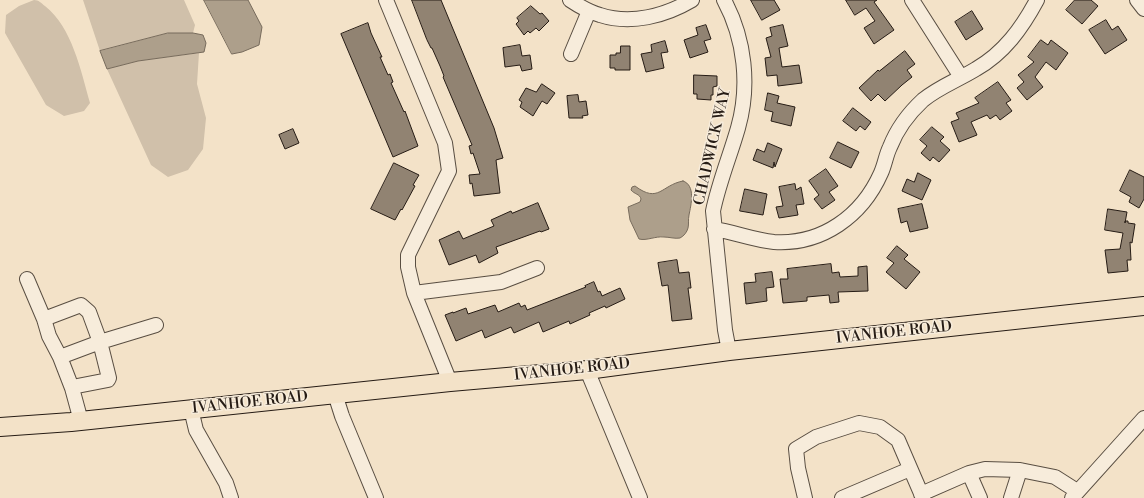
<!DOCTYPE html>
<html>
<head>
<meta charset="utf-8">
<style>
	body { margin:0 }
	canvas { display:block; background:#f3e2c8 }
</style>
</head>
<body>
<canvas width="1144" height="498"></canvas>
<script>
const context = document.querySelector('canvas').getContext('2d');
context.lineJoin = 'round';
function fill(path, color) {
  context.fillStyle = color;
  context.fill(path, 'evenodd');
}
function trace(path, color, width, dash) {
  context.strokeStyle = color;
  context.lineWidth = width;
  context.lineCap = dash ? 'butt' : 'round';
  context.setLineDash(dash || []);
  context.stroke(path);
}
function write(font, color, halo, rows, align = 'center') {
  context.font = font + ' "Libre Bodoni",serif';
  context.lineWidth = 3;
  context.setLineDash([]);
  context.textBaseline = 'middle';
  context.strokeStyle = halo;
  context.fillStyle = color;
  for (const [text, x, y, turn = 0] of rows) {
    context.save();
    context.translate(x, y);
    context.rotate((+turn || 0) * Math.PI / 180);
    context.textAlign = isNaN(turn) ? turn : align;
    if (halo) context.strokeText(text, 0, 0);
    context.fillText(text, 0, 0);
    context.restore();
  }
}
const green = new Path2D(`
	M34 0C39 0 41 3 45 6 72 27 81 71 90 103L84 111 64 116 46 105 5 33 6 15 19 6Z
	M83 0H184L195 25 193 33H168L100 51Z
	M199 53 197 84 206 118 203 149 188 170 168 177 151 165 107 69 138 61Z`);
const water = new Path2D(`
	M204 0H248L262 27 259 45 242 52 232 54Z
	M168 33H193L203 35 206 43 204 52 138 61 107 69 100 51Z
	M683 181C696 185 691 205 689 215 688 220 689 224 688 228 687 232 684 236 680 238 675 239 669 237 664 237 655 236 647 241 639 239L630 220 628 207 640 202 641 199C640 194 634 194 631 190L632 187 635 186C659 204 661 185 683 181Z`);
const building = new Path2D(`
	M412 0H441L494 128 503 158 496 160 500 193 474 196 472 183 470 184 469 175 480 174 473 153 471 154 469 146 472 145 443 77 444 76 440 66 432 48H431L427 40Z
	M751 0H774L780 10 762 20Z
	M846 0H877L874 2 894 30 874 44 864 28 875 21 866 8 855 15Z
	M1075 0H1091L1098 6 1082 24 1066 10Z
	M531 6 540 14 542 13 549 21 539 31 536 28 530 33 528 31 524 35 516 24 519 21 517 18Z
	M972 11 983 29 966 40 955 22Z
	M1106 20 1112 30 1118 26 1127 40 1105 54 1089 30Z
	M368 23 371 33 382 57H380L388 75 390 74 393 82 391 83 404 112 405 111 418 146 393 157 341 34Z
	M706 25 711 39 704 41 708 52 690 58 684 40 698 35 696 28Z
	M783 25 788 46 779 48 782 67 799 65 802 83 778 86 777 75 767 76 765 58 771 57 766 38 772 36 770 28Z
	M1041 40 1048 45 1051 40 1068 53 1056 70 1046 62 1035 77 1043 87 1027 100 1017 88 1024 82 1018 75 1034 62 1028 57Z
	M665 41 668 52 661 53 664 68 646 72 641 54 652 52 651 45Z
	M520 45 522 56 530 55 532 69 522 71 520 65 505 67 503 48Z
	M621 46H630V70H615V68H610V55H616V53H620Z
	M905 51 915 64 907 70 912 77 902 85 885 101 878 94 871 101 859 88 878 70 879 71Z
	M694 75 717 76V86L713 87V95H711V100L697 99V94H694Z
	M998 82 1011 100 1006 103 1012 111 1000 120 996 115 990 119 987 115 971 122 977 135 959 142 951 122 959 119 956 113 979 103 975 98Z
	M542 84 555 93 547 104 542 101 533 116 520 107 522 102 519 100 526 88 536 92Z
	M768 93 779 96 777 103 795 107 791 126 771 121 773 112 765 110Z
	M578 95 579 102 586 101 588 115 582 116 583 118H569L567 96Z
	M853 108 871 122 865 130 860 126 856 131 843 121Z
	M932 127 944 137 940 141 950 150 939 162 933 157 930 161 921 153 927 146 920 140Z
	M293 129 299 143 285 149 279 135Z
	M838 142 859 152 851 168 830 158Z
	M768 143 782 149 775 167 774 162 773 168 753 160 757 149 764 152Z
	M394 163 419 175 413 185 415 186 402 210 401 209 395 220 371 209Z
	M826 169 838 186 829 192 835 200 822 209 814 199 819 195 809 181Z
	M1130 170 1144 177V199L1139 208 1129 202 1131 197 1120 191Z
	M918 173 931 180 922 200 902 191 907 179 914 182Z
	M795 184 796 190 801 187 804 204 796 205 798 215 779 218 776 207 783 206 779 187Z
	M745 189 767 194 763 215 740 211Z
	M538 203 549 229 541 232 540 231 496 247 498 253 479 263 476 255 449 265 439 240 459 231 463 239 494 226 491 220 511 211 512 213Z
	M922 204 928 228 910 232 907 221 901 223 898 209Z
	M1108 209 1127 212 1125 223V221H1128V223L1135 224 1132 243 1130 242 1131 260H1127L1128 271 1108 273 1105 250 1120 249 1123 233 1105 230Z
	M897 246 908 255 904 259 920 272 906 289 886 272 894 263 887 258Z
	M677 260 679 273 689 272 691 288H688L692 319 672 321 668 285 662 286 658 263Z
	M831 264 832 273 839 272 840 277 858 276V267L867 266 868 291 838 292 839 302 830 303 829 295 807 297V301L783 303 780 279H788L787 269Z
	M772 272 774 287 766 288 767 301 746 304 744 283 756 282 755 274Z
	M594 282 598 292 600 291 602 296 620 288 625 299 606 308 605 306 589 313 590 315 570 324 569 321 543 332 539 322 514 333 511 327 485 338 482 330 456 341 445 315 453 312V313L466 308 468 314 495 305 498 312 519 303 521 307 525 305 527 310 586 287 585 286Z`);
const minor = new Path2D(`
	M386 0 445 143 449 171 408 255V267L414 293 450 382
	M570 0C579 6 589 12 600 15 631 25 665 16 692 0
	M724 0C745 39 750 86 738 128 730 156 719 182 713 211L725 330 729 351
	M912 0 961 77
	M1137 0 1144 9
	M571 54 589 11
	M714 229C734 232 753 240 774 242 822 245 862 216 881 173 885 164 886 155 890 147 897 129 909 113 923 100 939 87 958 80 976 69 1004 53 1022 28 1037 0
	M27 279 44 319 49 336 60 357 72 388 81 421
	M414 293 501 282 537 268
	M44 319 81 305 89 312 100 342 60 357
	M587 370 640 498
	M72 387 108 380 109 378 100 342 156 325
	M335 394 342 416 376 498
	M191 409 196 430 226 483 231 498
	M969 473 980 498
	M921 494 969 473 985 469 1020 470 1055 477 1077 491
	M805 498 798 468 796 449 816 437 859 423 880 427 898 440 923 498
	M842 498 910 469
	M1011 498 1020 470
	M1072 498 1144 418`);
const major = new Path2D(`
	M0 427 71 422 450 382 587 370 729 351 1144 306`);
const streetNames = [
	["CHADWICK WAY",713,147,-77],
	["IVANHOE ROAD",894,333,-6],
	["IVANHOE ROAD",572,370,-6],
	["IVANHOE ROAD",250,403,-6]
];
fill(green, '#d0c0aa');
fill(water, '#ad9f8b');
trace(water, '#776b5c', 1);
fill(building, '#918372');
trace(building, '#261c15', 1);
trace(minor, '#594e42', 16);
trace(major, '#261c15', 20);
trace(minor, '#f7ecdb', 14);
trace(major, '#f3e2c8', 18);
write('15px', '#261c15', '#f7ecdb', streetNames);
</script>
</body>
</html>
